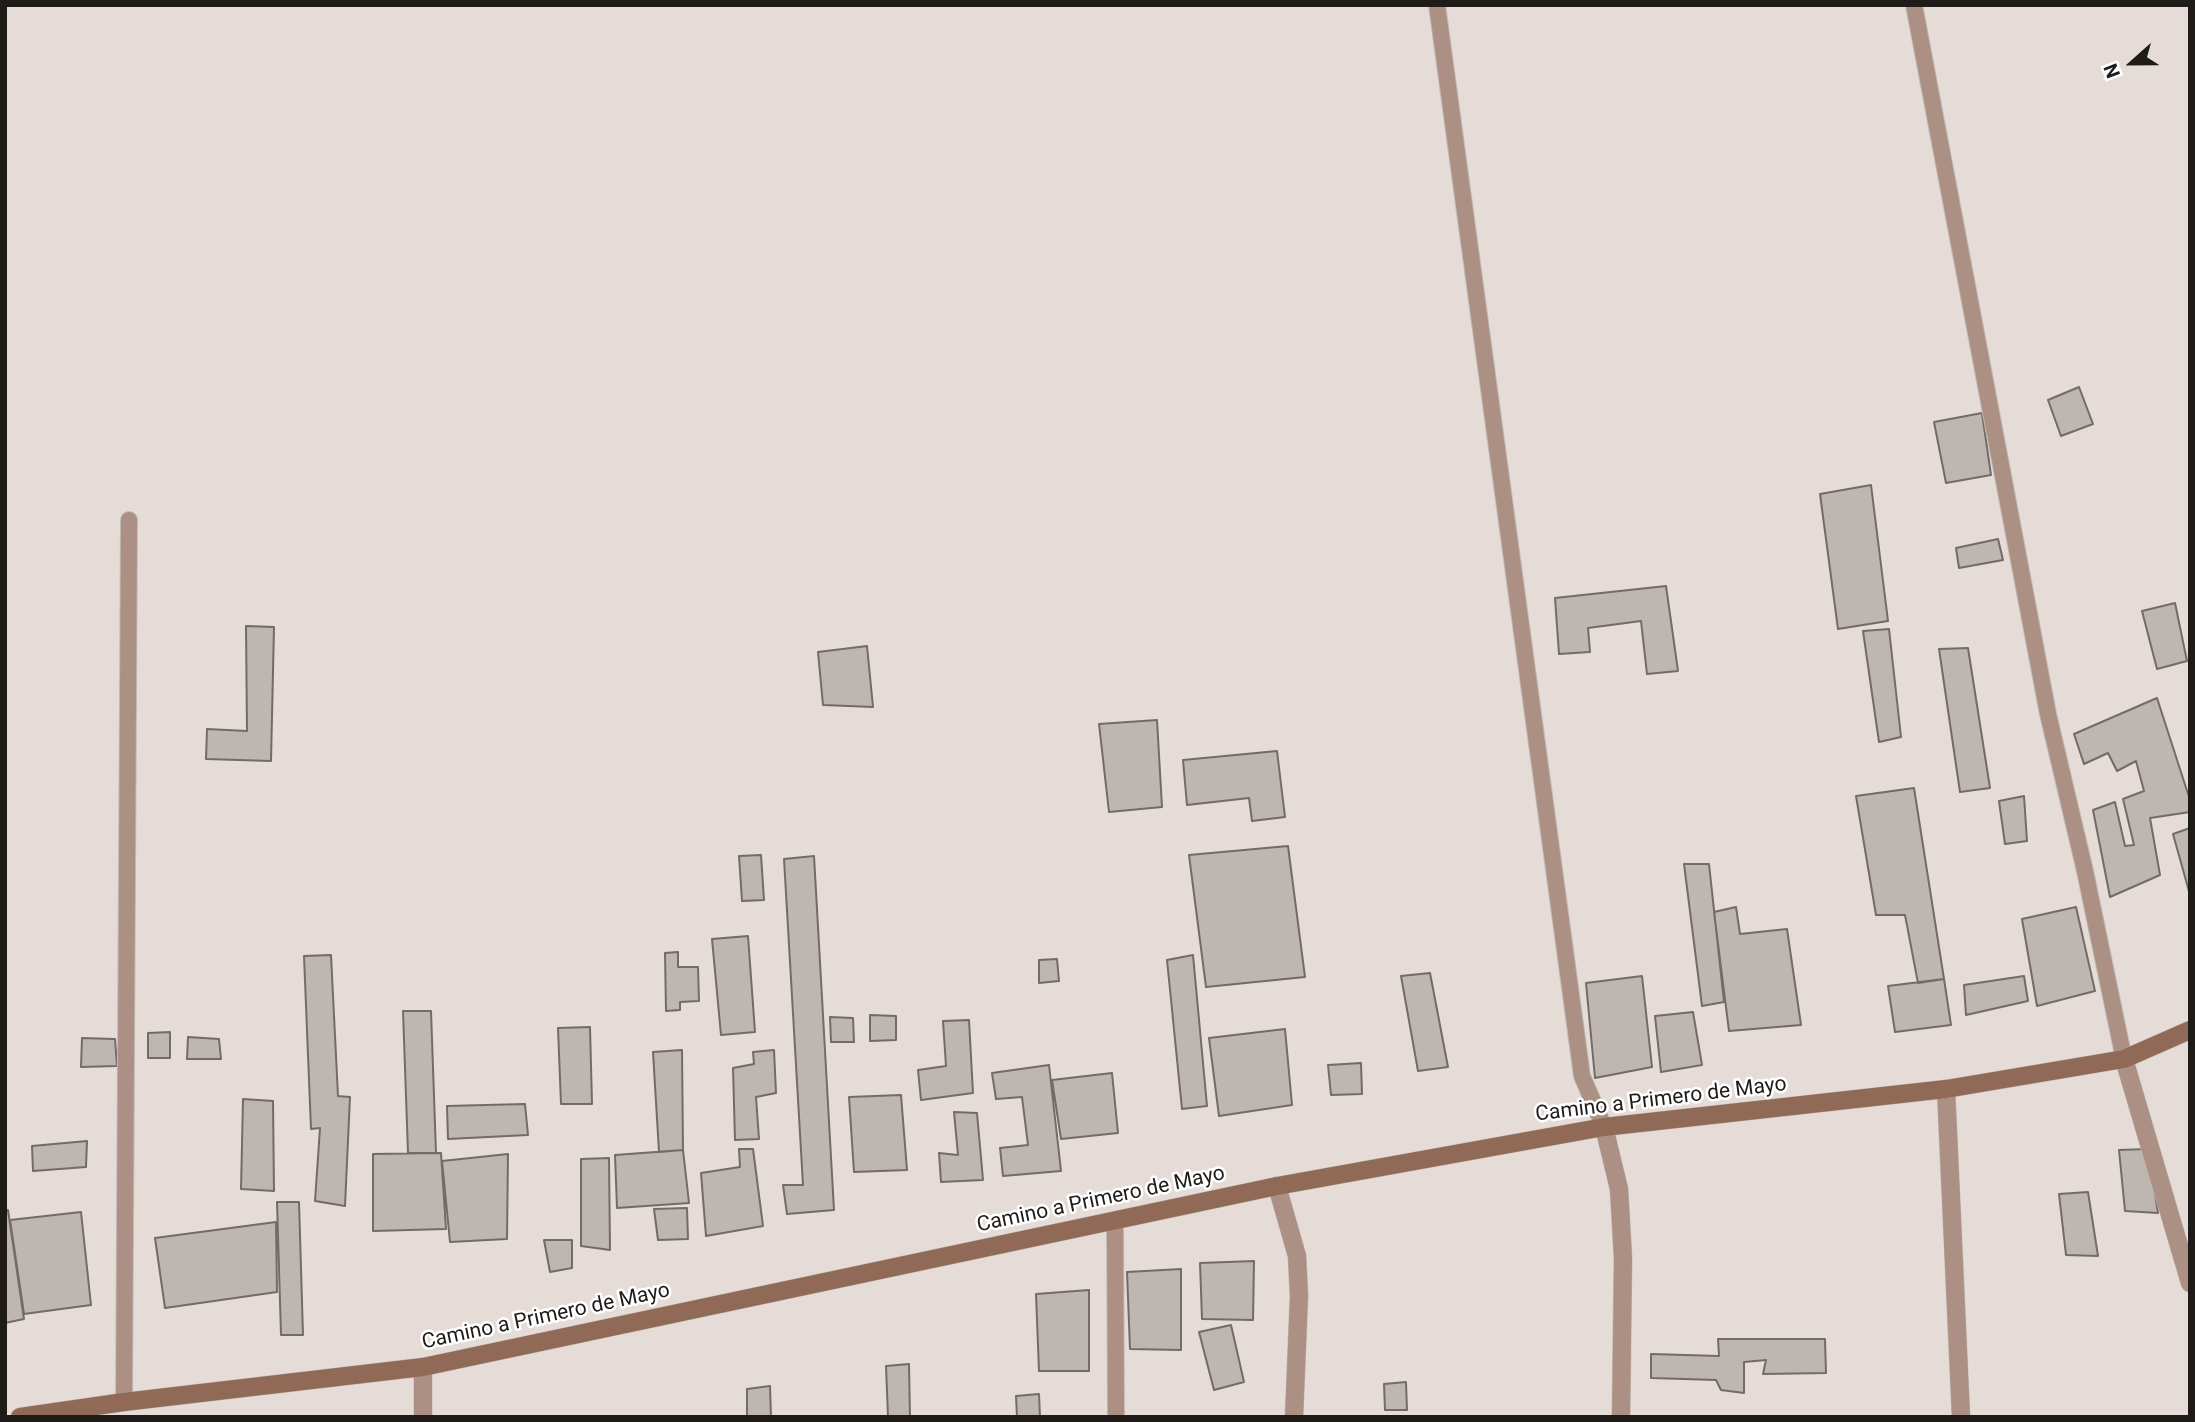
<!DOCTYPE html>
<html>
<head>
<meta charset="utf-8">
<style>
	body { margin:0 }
	#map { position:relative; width:2195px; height:1422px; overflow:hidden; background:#e5dcd8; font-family:Roboto,sans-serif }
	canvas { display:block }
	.frame { position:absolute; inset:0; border:7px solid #1e1b19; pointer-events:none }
	.north { position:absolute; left:2097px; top:28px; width:70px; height:70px; -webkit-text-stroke:5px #fff; paint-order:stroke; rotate:249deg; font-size:19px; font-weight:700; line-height:28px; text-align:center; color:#1e1b19 }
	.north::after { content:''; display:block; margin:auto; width:24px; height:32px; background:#1e1b19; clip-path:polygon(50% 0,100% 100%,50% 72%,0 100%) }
</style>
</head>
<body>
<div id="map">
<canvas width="2195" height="1422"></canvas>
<div class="frame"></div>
<div class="north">N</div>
</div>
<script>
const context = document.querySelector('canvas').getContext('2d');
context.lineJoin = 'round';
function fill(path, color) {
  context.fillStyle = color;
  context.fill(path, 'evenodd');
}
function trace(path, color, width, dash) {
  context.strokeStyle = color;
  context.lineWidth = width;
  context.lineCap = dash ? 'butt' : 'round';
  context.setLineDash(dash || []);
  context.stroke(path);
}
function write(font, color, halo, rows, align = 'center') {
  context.font = font + ' Roboto,sans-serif';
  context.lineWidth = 5;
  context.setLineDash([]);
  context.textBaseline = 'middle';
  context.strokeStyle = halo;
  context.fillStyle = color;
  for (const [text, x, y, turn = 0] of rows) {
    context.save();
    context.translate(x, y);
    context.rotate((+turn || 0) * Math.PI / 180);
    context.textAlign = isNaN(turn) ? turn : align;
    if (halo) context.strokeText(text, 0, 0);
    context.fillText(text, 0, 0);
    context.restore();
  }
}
const building = new Path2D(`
	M2079 387 2093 424 2061 436 2048 400Z
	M1982 413 1991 475 1946 483 1934 422Z
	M1871 485 1888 621 1838 629 1820 494Z
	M1998 539 2003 560 1959 568 1956 548Z
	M1666 586 1678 671 1647 674 1641 621 1588 628 1590 652 1559 654 1555 598Z
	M2175 603 2187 661 2157 669 2142 611Z
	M246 626 274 627 271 761 206 759 207 729 247 731Z
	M1889 629 1901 737 1879 742 1863 631Z
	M867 646 873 707 823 705 818 652Z
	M1968 648 1990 788 1960 792 1939 649Z
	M2157 698 2190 800V812L2150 818 2160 875 2110 897 2093 810 2115 802 2125 846 2134 845 2123 799 2144 791 2136 761 2117 771 2108 753 2084 764 2074 734Z
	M1157 720 1162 807 1109 812 1099 724Z
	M1277 751 1285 817 1252 821 1249 798 1187 805 1183 760Z
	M1914 788 1944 979 1918 983 1905 915H1876L1856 796Z
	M2024 796 2027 841 2005 844 1999 801Z
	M2190 828V895L2173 834Z
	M1288 846 1305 977 1206 987 1189 855Z
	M761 855 764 900 742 901 739 856Z
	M814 856 834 1210 787 1214 783 1185H803L784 859Z
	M1684 864H1709L1724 1002 1702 1006Z
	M1736 907 1740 934 1787 929 1801 1025 1729 1031 1714 912Z
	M2076 907 2095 991 2037 1006 2022 919Z
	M748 936 755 1032 721 1035 712 939Z
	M678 952V967H698L699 1001 680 1002V1010L666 1011 665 953Z
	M331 955 338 1096 350 1097 345 1206 315 1201 320 1128 311 1129 304 956Z
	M1193 955 1207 1106 1182 1109 1167 960Z
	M1057 959 1059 981 1039 983V960Z
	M1430 973 1448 1067 1418 1071 1401 976Z
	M1642 976 1652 1067 1595 1078 1586 983Z
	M2024 976 2028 1001 1966 1015 1964 985Z
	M1944 979 1951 1025 1895 1032 1888 986Z
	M403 1011H431L436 1153H408Z
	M1693 1012 1702 1065 1661 1072 1655 1016Z
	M870 1015 896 1016V1040L870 1041Z
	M830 1017 853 1018 854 1042H831Z
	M969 1020 973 1093 921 1100 918 1070 946 1066 943 1021Z
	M590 1027 592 1104H561L558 1028Z
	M1285 1029 1292 1105 1219 1116 1209 1038Z
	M170 1032V1058H148V1033Z
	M188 1037 219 1039 221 1059H187Z
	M82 1038 115 1039 117 1066 81 1067Z
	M682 1050 683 1150 659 1152 653 1052Z
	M774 1050 776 1093 756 1097 759 1139 735 1140 733 1068 754 1064 753 1052Z
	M1361 1063 1362 1094 1331 1095 1328 1065Z
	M1049 1065 1061 1171 1003 1176 1000 1148 1028 1145 1022 1097 996 1099 992 1073Z
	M1112 1073 1118 1133 1061 1139 1052 1080Z
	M901 1095 907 1170 854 1172 849 1097Z
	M243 1099 273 1101 274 1191 241 1189Z
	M525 1104 528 1135 448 1139 447 1106Z
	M954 1112 977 1113 983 1180 941 1182 939 1153 958 1155Z
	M87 1141 86 1167 33 1171 32 1146Z
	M739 1149H753L763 1226 706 1236 701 1173 740 1167Z
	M2148 1149 2158 1213 2125 1211 2119 1150Z
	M683 1150 689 1203 617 1208 615 1155Z
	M441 1153 446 1229 373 1231V1154Z
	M508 1154 507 1239 450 1242 442 1161Z
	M609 1158 610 1250 581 1246V1159Z
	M2088 1192 2098 1256 2066 1255 2059 1194Z
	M277 1202H299L303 1335H281Z
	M687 1208 688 1239 658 1240 654 1209Z
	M8 1210 24 1319 5 1323V1211Z
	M81 1212 91 1305 24 1314 10 1220Z
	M276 1222 277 1292 165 1308 155 1238Z
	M544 1240H572V1268L550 1272Z
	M1254 1261 1253 1320 1202 1319 1200 1263Z
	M1181 1269V1350L1130 1349 1127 1272Z
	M1089 1290V1371H1039L1036 1294Z
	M1231 1325 1244 1382 1214 1390 1199 1332Z
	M1718 1339H1825L1826 1373 1763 1374 1766 1360 1744 1362V1393L1721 1390 1716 1380 1651 1378V1354L1719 1356Z
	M909 1364 910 1417H888L886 1366Z
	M1406 1382 1407 1410H1385L1384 1384Z
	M770 1386 771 1417H747V1389Z
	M1039 1394 1040 1417H1017L1016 1396Z`);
const lane = new Path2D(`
	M1437 5 1582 1076 1604 1127
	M1914 5 2048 714 2085 871 2124 1059
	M1115 1220 1116 1417
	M124 1402 129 520`);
const street = new Path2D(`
	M2124 1059 2190 1283
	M1946 1089 1961 1417
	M1604 1127 1619 1189 1623 1258 1621 1417
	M1277 1186 1297 1256 1299 1296 1294 1417
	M423 1417V1367`);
const secondary = new Path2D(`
	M20 1417 124 1402 423 1367 1277 1186 1604 1127 1946 1089 2124 1059 2190 1030`);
const streetNames = [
	["Camino a Primero de Mayo",1661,1100,-7],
	["Camino a Primero de Mayo",1101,1200,-12],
	["Camino a Primero de Mayo",546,1317,-12]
];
fill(building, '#beb6b1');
trace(building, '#736b67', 2);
trace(lane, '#c1b9b6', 18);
trace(street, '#c1b9b6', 19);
trace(secondary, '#c1b9b6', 19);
trace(lane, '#ab9083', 16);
trace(street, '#ab9083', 18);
trace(secondary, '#906a57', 18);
write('21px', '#1e1b19', '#fff', streetNames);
</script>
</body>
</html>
